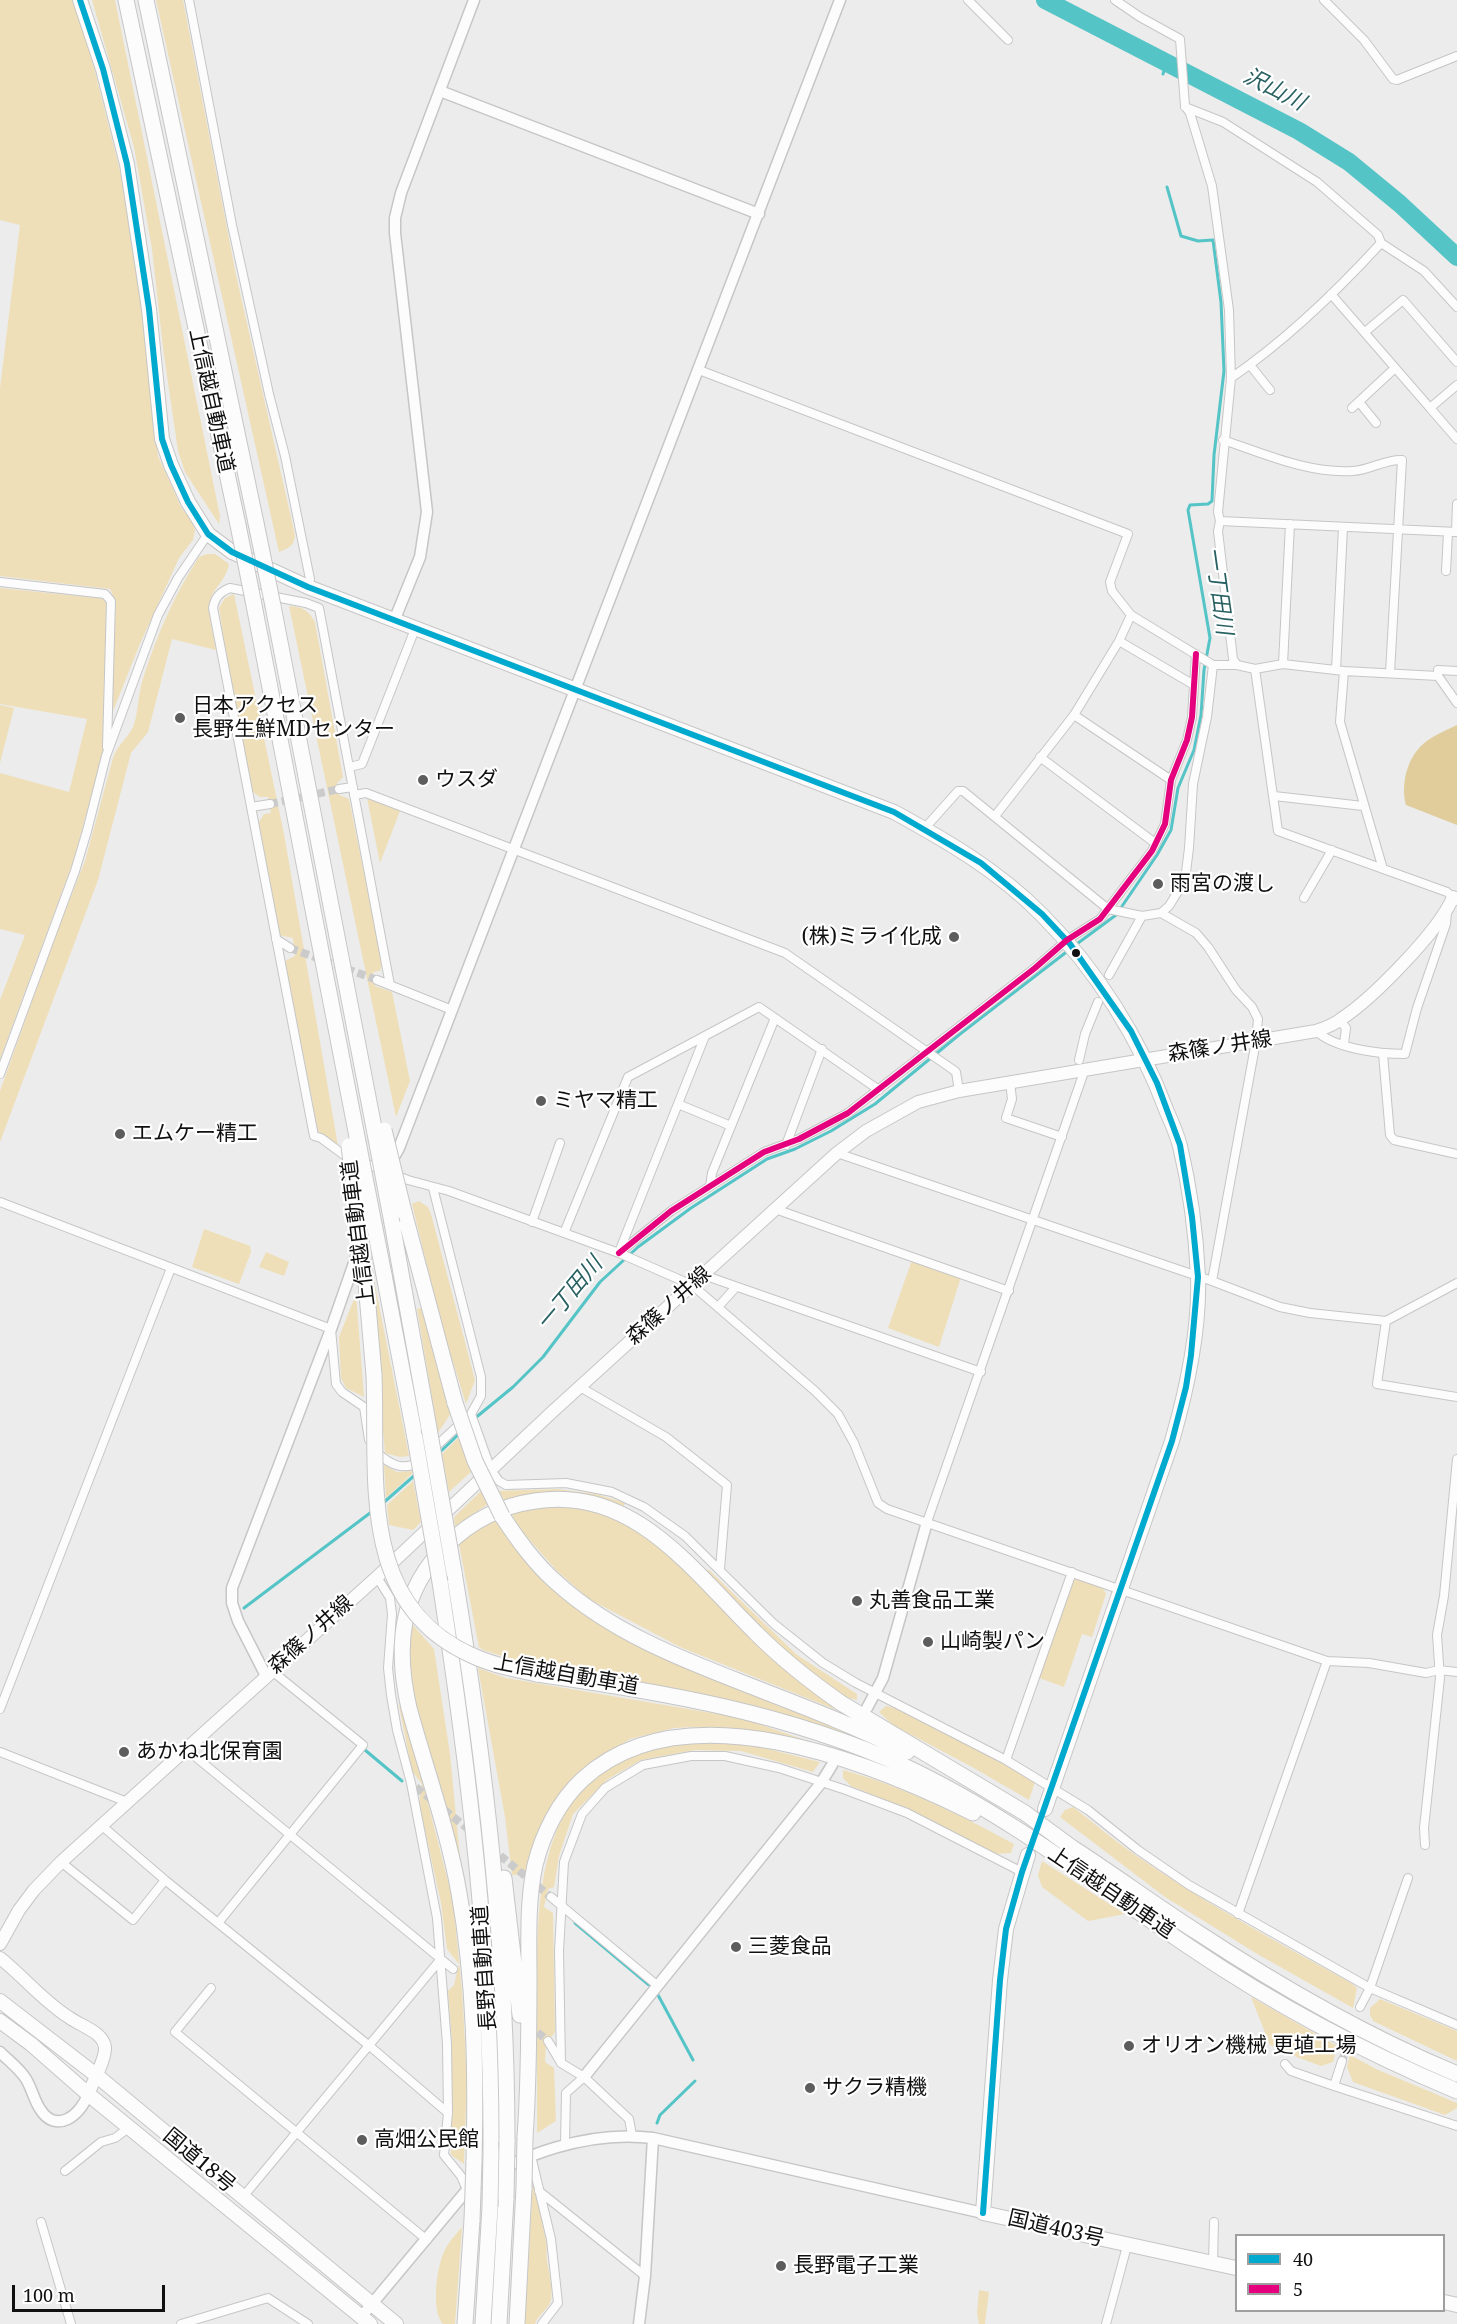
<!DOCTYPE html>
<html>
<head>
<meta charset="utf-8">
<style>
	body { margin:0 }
	#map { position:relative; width:1457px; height:2324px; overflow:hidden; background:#ebeceb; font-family:"Noto Serif",serif }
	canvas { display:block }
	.legend { position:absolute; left:1235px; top:2234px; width:210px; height:78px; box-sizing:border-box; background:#fff; border:2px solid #9f9f9f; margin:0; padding:8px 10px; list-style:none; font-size:18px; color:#101010 }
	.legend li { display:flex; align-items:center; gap:12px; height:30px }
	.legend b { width:30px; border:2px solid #9f9f9f }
	.scale { position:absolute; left:12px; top:2285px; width:153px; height:27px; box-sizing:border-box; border:3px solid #101010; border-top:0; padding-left:8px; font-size:18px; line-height:21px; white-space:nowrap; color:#101010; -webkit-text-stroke:4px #fff; paint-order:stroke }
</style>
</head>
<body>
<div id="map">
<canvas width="1457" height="2324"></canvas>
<ul class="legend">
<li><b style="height:8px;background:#00a9ce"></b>40</li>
<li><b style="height:8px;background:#e5007d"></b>5</li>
</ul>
<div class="scale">100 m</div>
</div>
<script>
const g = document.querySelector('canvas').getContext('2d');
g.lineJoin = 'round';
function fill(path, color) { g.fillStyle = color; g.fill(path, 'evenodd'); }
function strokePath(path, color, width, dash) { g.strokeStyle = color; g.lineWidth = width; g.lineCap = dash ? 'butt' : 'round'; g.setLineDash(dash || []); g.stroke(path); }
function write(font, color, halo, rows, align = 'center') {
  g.font = font + ' "Noto Serif","Noto Sans JP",serif'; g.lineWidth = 4.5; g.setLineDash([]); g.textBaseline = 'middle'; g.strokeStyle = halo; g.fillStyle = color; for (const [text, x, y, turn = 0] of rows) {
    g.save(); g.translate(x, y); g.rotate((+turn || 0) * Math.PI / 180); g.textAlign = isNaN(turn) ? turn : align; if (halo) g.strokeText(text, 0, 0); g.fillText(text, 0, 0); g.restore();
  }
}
const green = new Path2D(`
	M0,0H73L93,64L123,183L139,288L158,456L182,509L192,521L195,530L193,540L179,558L139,646L113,711L110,707L116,603L110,589L0,576V388L20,225L0,220Z
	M92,0H115L220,516L219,524L185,472L178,451L163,348L152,249L134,147Z
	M156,0H183L236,275L295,535C294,546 289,548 279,552Z
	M207,554H215L229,564C225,582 215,586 211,598C206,611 214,636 216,650L172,639L148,732L131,753L98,880L0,1142V1091L56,934L85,861L113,758C118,744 128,738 133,727C138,715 138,696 142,682C156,637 173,597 199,557Z
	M0,588L98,598L103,599L106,603L104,750L73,862L0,1059V1000L25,935L0,929V773L69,792L87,719L0,704Z
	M234,594L284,834L338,1146L318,1131L285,961L295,956L293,938L278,935L259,822L264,814L271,813L268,797H260L252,791L233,700L219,608L225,598Z
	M289,606C303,607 308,610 315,622L343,777L337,783L339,795L349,799L382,963L380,971L373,972L375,986L392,992L410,1081L396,1117Z
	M0,705L14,708L0,763Z
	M367,798L400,811L380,863Z
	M419,1201L428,1207L431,1214L475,1380L466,1404L441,1323L412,1204Z
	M204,1229L250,1246L251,1252L239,1284L192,1267Z
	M266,1252L289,1262L284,1276L259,1267Z
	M912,1260L961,1277L939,1347L888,1328Z
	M370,1280H374L409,1456L400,1457L385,1453Z
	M356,1294L364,1397L346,1388L341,1378L339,1337Z
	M421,1308L451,1413L438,1433L417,1309Z
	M459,1437L473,1470L449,1492L442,1454Z
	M384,1465L397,1472L412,1471V1474L386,1498Z
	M413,1481L421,1522L413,1530L389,1525L387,1505Z
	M557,1489L596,1494L625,1503L624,1506C578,1490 552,1490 504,1500L499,1491Z
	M481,1491L488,1504L455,1526L454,1517Z
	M566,1503L599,1510L631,1524L669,1553L749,1637L849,1715L680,1647L589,1599L556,1570L520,1529L510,1511Z
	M494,1517L561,1595L611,1631L697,1673L863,1739L816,1726L533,1666L483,1650L479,1647L459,1544Z
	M705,1570H709L797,1655L857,1694V1700L844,1697L782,1650Z
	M1076,1579L1103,1588L1106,1594L1092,1637L1082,1634L1064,1687L1039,1678L1072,1581Z
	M411,1623L434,1649L450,1754L461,1869C452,1838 446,1806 437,1775C423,1725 401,1676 411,1623Z
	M478,1668L506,1678L741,1718L817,1744L816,1746L734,1729L693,1727L674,1728L630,1739L585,1769L530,1874L512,1875L505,1817Z
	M398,1701L413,1745L453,1901L462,1991L467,2077L464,2164L451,2155L452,2041L448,1991L454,1985L459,1964L447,1949L441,1903L419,1803L422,1784L412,1771Z
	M886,1706L900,1709L983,1751L1035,1782L1029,1800L974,1768L893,1725L879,1712Z
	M720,1742L756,1746L820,1762L813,1772L741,1751L695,1750L641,1760L608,1779L573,1814L559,1856L554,1887L548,1889L544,1907L553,1913L555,2032L546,2044L545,2062L554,2068L556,2121L537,2133C537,2090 537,2047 537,2005C537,1920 532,1798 626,1758C656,1745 687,1744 720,1742Z
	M843,1770C904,1787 959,1814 1014,1844L1011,1853L996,1854L910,1810L851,1786L843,1778Z
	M1073,1807C1093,1822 1111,1838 1131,1852C1201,1901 1277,1942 1351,1983L1357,1988L1353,2008L1259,1955L1165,1897L1060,1817L1065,1810Z
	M1042,1861L1125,1914L1088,1921L1042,1887L1038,1875Z
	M1251,1997L1337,2046L1333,2062L1321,2066L1286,2053L1270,2045Z
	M1380,1999L1457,2031V2061L1373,2021L1370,2015V2008Z
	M1350,2055L1376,2069L1457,2103V2108L1445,2115L1353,2082L1347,2067Z
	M533,2180L547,2246C544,2262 554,2281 551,2300C549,2309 538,2314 535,2324H525Z
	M462,2227L455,2324H443C430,2310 437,2261 447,2246C451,2239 457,2233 462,2227Z
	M979,2290L989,2292L985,2324H979L977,2313Z`);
const forest = new Path2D(`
	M1457,725V825L1406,805C1401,786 1406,762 1420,747C1429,737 1445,731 1457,725Z`);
const stream = new Path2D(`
	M1163,74L1167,61
	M1074,946L1116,915L1157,855L1171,830L1178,788L1194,750L1201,715L1204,670L1210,638L1188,510L1190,505L1208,504L1212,501L1214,455L1224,371L1221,302L1213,240L1198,241L1181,236L1167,187
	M474,1419L513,1387L543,1357L600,1282L638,1247L691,1208L767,1159L795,1149L831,1131L875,1104L960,1034L1069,950
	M440,1452L461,1432
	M382,1504L415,1475
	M244,1608L374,1510
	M365,1750L402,1781
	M575,1923L649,1985
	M658,1995L693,2060
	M657,2123L660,2115L695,2081`);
const river = new Path2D(`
	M1045,0L1299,131L1349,162L1400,204L1457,257`);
const minorTunnel = new Path2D(`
	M270,804L339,789
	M290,948L377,980
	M416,1787L472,1832
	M491,1848L551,1897
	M528,2025L548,2041
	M1342,2061L1350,2039`);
const minor = new Path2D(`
	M189,0L232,225L269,394L285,456L310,579
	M968,0L1008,40
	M1115,0L1140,17L1180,39L1185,106L1190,113L1212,186L1229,310L1231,378L1218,512L1220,521L1218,531L1233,659L1237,665
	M1324,0L1364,40L1393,79L1397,80L1457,56
	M1185,107L1223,122L1317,182L1378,235L1381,243L1424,271L1457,307
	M1331,294L1430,408L1457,385
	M1365,332L1403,300L1457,362
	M1250,365L1270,390
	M699,370L1128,534L1110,582L1112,591L1131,615L1213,665H1237L1255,669L1283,664L1344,671L1438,676
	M1231,378C1285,341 1337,291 1381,243
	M1359,402L1376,423
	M1352,408L1395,368
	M1430,408L1457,439
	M1223,440C1265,454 1309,474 1353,471C1371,470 1385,459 1402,460L1390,673
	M1220,521L1457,532
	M1456,532L1457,504
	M1446,571L1448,532
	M0,582L105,594L111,601L107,747
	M1119,641L1194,685
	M1283,664L1290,524
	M1255,669L1278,831L1447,892L1453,897
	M1336,670L1343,527
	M1344,671L1340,722L1383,869
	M1438,676L1457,703
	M1438,676V670L1457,671
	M1074,715L1171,780
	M1040,757L1155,843
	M349,767L362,764L415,629
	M339,789L353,787
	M354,795L366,793L785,953L952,1069L956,1072L959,1091
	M1274,796L1363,806
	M251,807L270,804
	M995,816L1074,715L1119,641L1131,615
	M925,828L958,791H963L1108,909L1142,916L1161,913L1196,933L1208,947L1236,990L1252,1007L1258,1019L1256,1041L1212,1281
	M1304,898L1332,850
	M1161,913L1169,906L1185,880L1189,848L1193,784L1207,717L1213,665
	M276,939L290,948
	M1109,975L1142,916
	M377,980L452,1010
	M390,985L319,608L306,603L230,588C220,592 215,597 213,608L314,1136L321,1138L344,1155L408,1180L449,1191L619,1253L692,1285L815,1391L838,1414L854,1443L878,1503L887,1509L1327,1661L1369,1663L1426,1673L1439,1670L1457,1672
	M1340,1020L1346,1028L1344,1044
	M1316,1031C1336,1049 1379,1054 1405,1054L1417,1008L1446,924L1447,912
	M1383,1054L1390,1135L1394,1140L1457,1154
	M1079,1060L1085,1034L1098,1002
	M0,1074L75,871L87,831L106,756L158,615L178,578L208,534
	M1010,1082L1012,1099L1006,1118L1062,1137
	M678,1104L731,1126
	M786,1145L822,1049
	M837,1153L1212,1281L1280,1307L1310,1313L1386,1321L1457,1283
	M710,1186L712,1173L775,1018
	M433,1188L481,1377V1396L471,1414L491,1470L499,1481L506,1485L566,1483L612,1492L644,1507L685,1536L774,1624L823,1663L856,1683L1006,1760L1088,1810L1138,1850L1189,1885L1370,1988L1360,2007
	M0,1202L331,1329L336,1384L342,1392L364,1407L369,1440
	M775,1209L1009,1291
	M532,1222L560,1143
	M564,1233L628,1077L759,1007L879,1090
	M619,1252L705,1036
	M619,1253L671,1211L764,1152L799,1139L848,1113L1035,968L1067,940L1100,919L1152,851L1165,824L1171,780L1187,740L1192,717L1196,654
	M712,1278L981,1372
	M718,1307L736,1287
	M1386,1321L1377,1384L1457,1397
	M580,1387L666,1437L727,1485L720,1569
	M375,1451C389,1464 404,1473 421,1460
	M431,1451L463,1421
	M927,1522L1085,1069
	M377,1577L390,1598L392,1614L388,1668L391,1695L397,1730L411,1783L437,1918L447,2044L448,2113L444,2155L461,2176L467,2190
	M0,1709L171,1268
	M186,1749L453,1969
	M0,1752L127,1802
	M1006,1760L1072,1572
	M101,1825L165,1880L372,2048L448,2113
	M1425,1845L1424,1828L1440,1678L1437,1635L1444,1596L1457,1459
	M61,1862L133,1920L165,1880
	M1408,1878L1370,1988L1457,2025
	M551,1897L658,1986
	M1238,1914L1327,1661
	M218,1923L363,1745L272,1671
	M211,1988L175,2032L427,2240
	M548,2041L561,2063L584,2077L566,2093L565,2144
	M1342,2061L1334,2086L1457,2126
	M561,2063L559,1951L564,1862L582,1814L605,1788L643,1765L691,1756H725L779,1768L846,1790L907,1813L1022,1872
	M1285,2064L1291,2071L1334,2086
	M584,2077L629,2119L632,2135
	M531,2156L551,2239L558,2303L542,2324
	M65,2171L101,2142L115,2138L130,2127
	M539,2191L645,2276
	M242,2198L440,1960
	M41,2222L71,2324
	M1213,2264L1214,2222
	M181,2324L268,2298L308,2324
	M1106,2324L1127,2246`);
const tertiary = new Path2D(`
	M440,91L759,214
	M394,621L420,557L427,512L395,233V218L401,193L474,0
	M390,1164L399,1148L840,0
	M266,1676L238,1621L232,1603V1588L331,1329L360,1246
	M867,1708L883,1678L927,1522
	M0,2052C9,2061 20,2069 26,2079C32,2089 34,2100 40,2109C56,2135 81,2115 88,2094
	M584,2077L821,1783L832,1765
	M361,2317L467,2190C520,2154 589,2130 653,2138L983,2213
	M639,2324L645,2276L653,2138`);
const secondary = new Path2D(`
	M0,1944L19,1910L34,1890L61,1862L377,1577L551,1413L837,1153L866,1131L918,1102L959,1091L1316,1031C1325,1028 1334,1025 1341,1019C1372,999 1440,930 1453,897L1457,899
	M0,1958C24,1977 44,2002 70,2018C81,2026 103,2032 105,2047C106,2058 93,2083 88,2094`);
const trunk = new Path2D(`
	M80,0L103,69L127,164L149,309L162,439L171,465L188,502L208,534L232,552L308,587L894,812C947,841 999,871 1042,915C1097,970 1140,1039 1167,1112C1172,1123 1177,1135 1180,1146C1190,1188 1196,1233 1198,1276C1200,1331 1187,1389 1172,1441L1045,1809
	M1028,1855L1006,1929L1000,1980L983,2213L1236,2268
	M0,2001L96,2075L396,2324
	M0,2021L31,2044L88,2094L370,2324
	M1444,2302L1457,2305`);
const motorway = new Path2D(`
	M126,0L238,525
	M146,0L256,523
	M253,600L358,1142
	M273,606L375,1133
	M404,1212L455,1403
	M392,1223L429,1428
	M384,1275L415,1438
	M366,1283L374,1375
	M502,1516C518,1540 535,1564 557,1583C611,1632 681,1659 748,1685C802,1706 855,1726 907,1752
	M454,1572C485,1761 507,1950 507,2142
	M440,1582C469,1771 492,1959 491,2150
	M537,1674C663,1692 788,1713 904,1766C1007,1814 1097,1885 1191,1948C1274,2004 1364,2052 1457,2091
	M1068,1845C1112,1873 1153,1904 1197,1932C1279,1986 1366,2036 1457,2074
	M504,1878L520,2015
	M525,2137C529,2084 529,2031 529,1978C529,1941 527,1902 535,1865C543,1833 559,1801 583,1779C684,1687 868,1761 973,1813
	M474,2162C476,2072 475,1982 459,1893C448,1830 426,1770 409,1708C395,1647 400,1590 447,1545C472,1520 500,1506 535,1501C635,1485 694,1573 757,1634C783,1660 811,1682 841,1703L1025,1813L1074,1849
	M465,2324L472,2220
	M483,2324L490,2207
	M499,2324L506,2198
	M517,2324L524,2188`);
const motorwayBridge = new Path2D(`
	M256,523L273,606
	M238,525L253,600
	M384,1130L404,1212
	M375,1133L392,1223
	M358,1142L384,1275
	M349,1146L366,1283
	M374,1375C378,1477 357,1604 471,1655C492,1665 515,1669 537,1674
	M455,1403L475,1461L502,1516
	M429,1428L454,1572
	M415,1438L440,1582
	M524,2188L525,2137
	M506,2198L507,2142
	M490,2207L491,2150
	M472,2220L474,2162`);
const bus1 = new Path2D(`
	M80,0L103,69L127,164L149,309L162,439L171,465L188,502L208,534L232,552L308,587L894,812L981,863L1042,914L1070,944L1131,1031L1157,1083L1180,1145L1192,1217L1198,1277L1191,1355L1186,1387L1172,1441L1022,1872L1006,1929L1000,1980L983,2213`);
const bus2 = new Path2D(`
	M619,1253L671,1211L764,1152L799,1139L848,1113L1035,968L1067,940L1100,919L1152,851L1165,824L1171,780L1187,740L1192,717L1196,654`);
const markers = [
	[180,718,6,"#5d5d5d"],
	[423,780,6,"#5d5d5d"],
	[1158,884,6,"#5d5d5d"],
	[954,937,6,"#5d5d5d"],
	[1076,953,5,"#101010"],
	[541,1101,6,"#5d5d5d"],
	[120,1134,6,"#5d5d5d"],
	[857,1601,6,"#5d5d5d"],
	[928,1642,6,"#5d5d5d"],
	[124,1752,6,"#5d5d5d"],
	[736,1947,6,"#5d5d5d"],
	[1129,2046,6,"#5d5d5d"],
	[810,2088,6,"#5d5d5d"],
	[362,2140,6,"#5d5d5d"],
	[781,2266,6,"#5d5d5d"]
];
const streetNames = [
	["上信越自動車道",211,401,78],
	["森篠ノ井線",1220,1047,-9],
	["上信越自動車道",359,1233,-97],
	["森篠ノ井線",669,1306,-42],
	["森篠ノ井線",311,1635,-42],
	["上信越自動車道",566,1675,10],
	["上信越自動車道",1111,1893,34],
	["長野自動車道",485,1968,-94],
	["国道18号",199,2161,40],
	["国道403号",1056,2229,13]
];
const poiNames = [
	["日本アクセス",192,706],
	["長野生鮮MDセンター",192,730],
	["ウスダ",435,780],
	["雨宮の渡し",1170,884],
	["(株)ミライ化成",942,937,"right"],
	["ミヤマ精工",553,1101],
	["エムケー精工",132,1134],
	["丸善食品工業",869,1601],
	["山崎製パン",940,1642],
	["あかね北保育園",136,1752],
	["三菱食品",748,1947],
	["オリオン機械 更埴工場",1141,2046],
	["サクラ精機",822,2088],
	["高畑公民館",374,2140],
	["長野電子工業",793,2266]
];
const waterNames = [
	["沢山川",1274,90,27],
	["一丁田川",1218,591,82],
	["一丁田川",570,1294,-50]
];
fill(green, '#efdfb8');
fill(forest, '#e1cd9c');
strokePath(stream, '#54c4c7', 3);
strokePath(river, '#54c4c7', 18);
strokePath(minorTunnel, '#cacbca', 8, [8, 4]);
strokePath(minor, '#c6c6c6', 10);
strokePath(tertiary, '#c6c6c6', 13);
strokePath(secondary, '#c6c6c6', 14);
strokePath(trunk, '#c6c6c6', 16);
strokePath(motorway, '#c6c6c6', 17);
strokePath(minor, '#fcfcfc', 8);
strokePath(tertiary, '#fcfcfc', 10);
strokePath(secondary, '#fcfcfc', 12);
strokePath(trunk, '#fcfcfc', 14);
strokePath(motorway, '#fcfcfc', 15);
strokePath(motorwayBridge, '#c6c6c6', 17, []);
strokePath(motorwayBridge, '#fcfcfc', 15);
strokePath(bus1, '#00a9ce', 6);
strokePath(bus2, '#e5007d', 6);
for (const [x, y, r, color] of markers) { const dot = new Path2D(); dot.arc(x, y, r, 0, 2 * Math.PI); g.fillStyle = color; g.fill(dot); strokePath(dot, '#fff', 2); }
write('21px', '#101010', '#fff', streetNames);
write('21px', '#101010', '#fff', poiNames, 'left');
write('italic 22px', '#296162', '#fff', waterNames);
</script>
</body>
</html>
